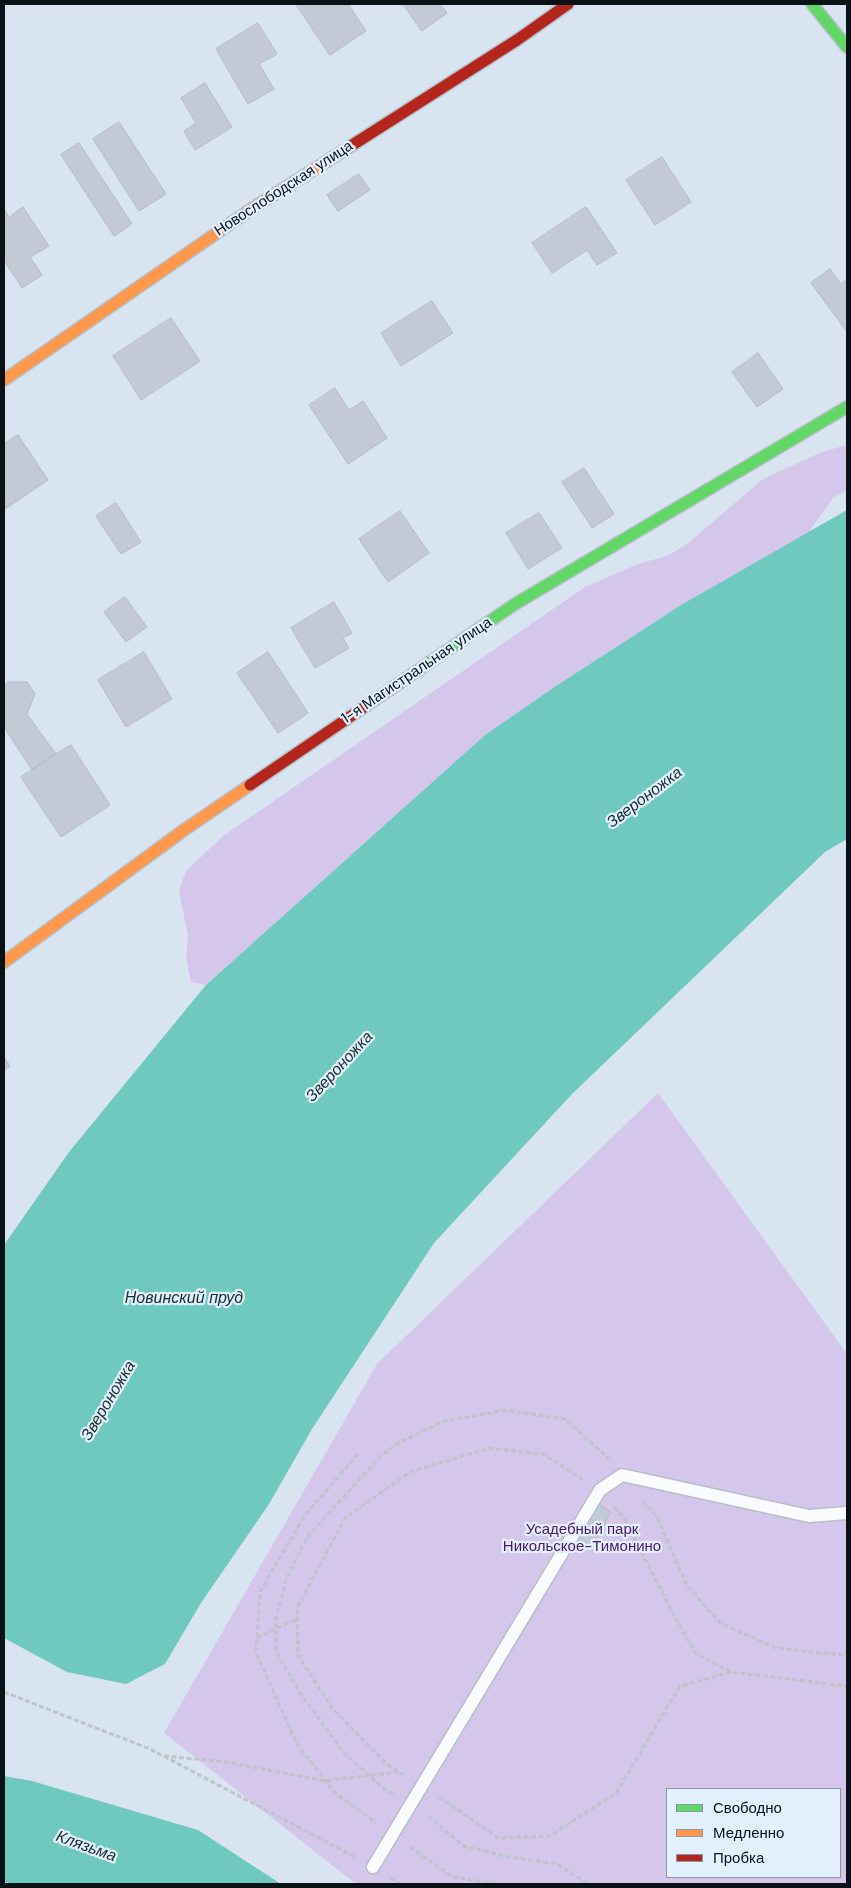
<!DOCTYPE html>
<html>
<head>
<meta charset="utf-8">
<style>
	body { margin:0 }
	#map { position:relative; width:851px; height:1888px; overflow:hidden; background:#d8e4ef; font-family:"DM Sans",sans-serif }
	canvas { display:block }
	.frame { position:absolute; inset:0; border:5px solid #0a1218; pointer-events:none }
	.legend { position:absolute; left:666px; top:1788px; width:175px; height:90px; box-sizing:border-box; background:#e3f0fd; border:1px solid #8c97a1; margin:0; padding:6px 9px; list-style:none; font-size:15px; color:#0a1218 }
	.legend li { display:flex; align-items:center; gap:10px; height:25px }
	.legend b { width:25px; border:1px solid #8c97a1 }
</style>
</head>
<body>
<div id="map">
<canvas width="851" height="1888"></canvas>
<div class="frame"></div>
<ul class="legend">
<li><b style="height:6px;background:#63d668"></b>Свободно</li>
<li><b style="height:6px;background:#ff974d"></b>Медленно</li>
<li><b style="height:6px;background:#b3261e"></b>Пробка</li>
</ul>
</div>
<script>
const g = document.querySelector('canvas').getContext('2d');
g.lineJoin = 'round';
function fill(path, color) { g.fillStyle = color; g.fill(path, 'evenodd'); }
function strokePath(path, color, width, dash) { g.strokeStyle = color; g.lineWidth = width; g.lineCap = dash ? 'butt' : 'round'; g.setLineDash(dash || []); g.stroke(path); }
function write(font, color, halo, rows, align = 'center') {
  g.font = font + ' "DM Sans",sans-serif'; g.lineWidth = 4.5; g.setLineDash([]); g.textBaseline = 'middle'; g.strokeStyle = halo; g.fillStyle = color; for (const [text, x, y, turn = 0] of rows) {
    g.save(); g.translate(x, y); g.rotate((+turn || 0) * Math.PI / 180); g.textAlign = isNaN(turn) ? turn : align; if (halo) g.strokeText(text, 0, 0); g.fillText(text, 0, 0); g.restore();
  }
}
const green = new Path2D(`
	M847,445V490L833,498L808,533L681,605L556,686L485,735L206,985L191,982L186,958L188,937L179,890L186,871L223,836L585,587L638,564L667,556L687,544L763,479L822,452Z
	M658,1093L847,1354V1884H356L164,1733L377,1364ZM667,1789H840V1877H667Z`);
const water = new Path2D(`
	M847,510V839L825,852L572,1094L434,1243L312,1429L269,1504L201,1603L165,1664L126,1684L67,1672L4,1638V1245L69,1152L206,985L485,735L556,686L681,605Z
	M4,1776L32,1781L198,1830L281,1884H11L4,1882Z`);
const building = new Path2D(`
	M296,4H348L366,31L330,55Z
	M403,4H440L447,13L422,31Z
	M258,23L277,54L259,64L274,89L248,104L216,49Z
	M205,83L232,127L195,150L184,131L196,123L181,98Z
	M119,122L166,194L139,211L93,139Z
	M79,143L132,224L114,236L61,155Z
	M662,157L691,202L655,225L626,180Z
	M359,174L370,190L338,211L327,195Z
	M23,207L49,246L30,257L42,275L22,288L4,260V209L9,217Z
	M586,207L617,253L597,265L587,250L552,273L532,243Z
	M830,269L841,284L847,279V332L811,283Z
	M432,301L453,333L401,366L381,333Z
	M171,318L200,361L141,400L113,356Z
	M758,353L783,389L757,407L732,372Z
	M335,388L349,410L363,401L387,438L348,464L309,405Z
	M18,435L48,480L5,509L4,444Z
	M584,468L614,514L592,528L562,482Z
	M116,503L141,542L121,554L96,516Z
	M400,511L429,553L388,582L359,539Z
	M539,513L562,548L528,569L506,533Z
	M125,597L147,627L126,642L104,612Z
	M334,602L352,633L343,638L349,648L315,668L291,628Z
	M144,652L172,699L126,727L98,680Z
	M268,652L308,713L278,733L237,673Z
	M8,682H27L35,694L27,714L56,754L32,770L4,727V686Z
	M71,745L110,805L61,837L21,777Z
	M4,1057L10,1066L4,1071Z
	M599,1504L611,1512L591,1547L578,1539Z`);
const path = new Path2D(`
	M358,1454L305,1515L260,1592L256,1653L297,1744L335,1793L376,1823
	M643,1501L658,1519L687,1586L720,1623L776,1648L843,1655L847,1653
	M614,1507L625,1520L675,1617L696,1654L731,1672L847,1686
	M257,1638L297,1619
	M4,1692L150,1749L355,1857
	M164,1756L226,1762L325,1781L398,1772
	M404,1775L389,1766L332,1708L298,1655L297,1608L345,1518L410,1472L490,1448L543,1454L582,1479
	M393,1794L383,1788L343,1752L300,1693L276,1652V1619L286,1580L307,1537L381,1456L400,1442L445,1421L505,1410L565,1419L609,1459
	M439,1797L498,1838L550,1836L616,1793L680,1686L731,1672
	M428,1816L464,1846L504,1856L557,1864L588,1884
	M410,1847L453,1877L495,1884
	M390,1878L400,1884`);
const lane = new Path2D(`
	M373,1867L600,1490L622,1475L809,1516L847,1513`);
const fast = new Path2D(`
	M812,4L847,47
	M398,684L515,604L847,407`);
const slow = new Path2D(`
	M4,380L253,208L343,151
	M4,962L184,830L250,785`);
const jam = new Path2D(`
	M343,151L517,40L568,4
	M250,785L398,684`);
const streetNames = [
	["Новослободская улица",284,189,-33],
	["1-я Магистральная улица",417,671,-34]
];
const parkNames = [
	["Усадебный парк",582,1530],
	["Никольское-Тимонино",582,1547]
];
const waterNames = [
	["Звероножка",645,798,-37],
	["Звероножка",340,1067,-47],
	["Новинский пруд",184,1299],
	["Звероножка",109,1401,-59],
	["Клязьма",86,1847,20]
];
fill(green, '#d5c7ec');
fill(water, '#6fc9bf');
fill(building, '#c3cad6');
strokePath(building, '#b4bac4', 1);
strokePath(lane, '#b5bfc8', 15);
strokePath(fast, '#b5bfc8', 14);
strokePath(slow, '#b5bfc8', 14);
strokePath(jam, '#b5bfc8', 14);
strokePath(path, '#bfc4c8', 3, [5, 2.5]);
strokePath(lane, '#f9fbfd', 12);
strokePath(fast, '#63d668', 11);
strokePath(slow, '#ff974d', 11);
strokePath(jam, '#b3261e', 11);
write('15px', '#0a1218', '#e3f0fd', streetNames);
write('15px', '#50166c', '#e3f0fd', parkNames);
write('italic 16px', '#192f2a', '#e3f0fd', waterNames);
</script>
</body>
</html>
